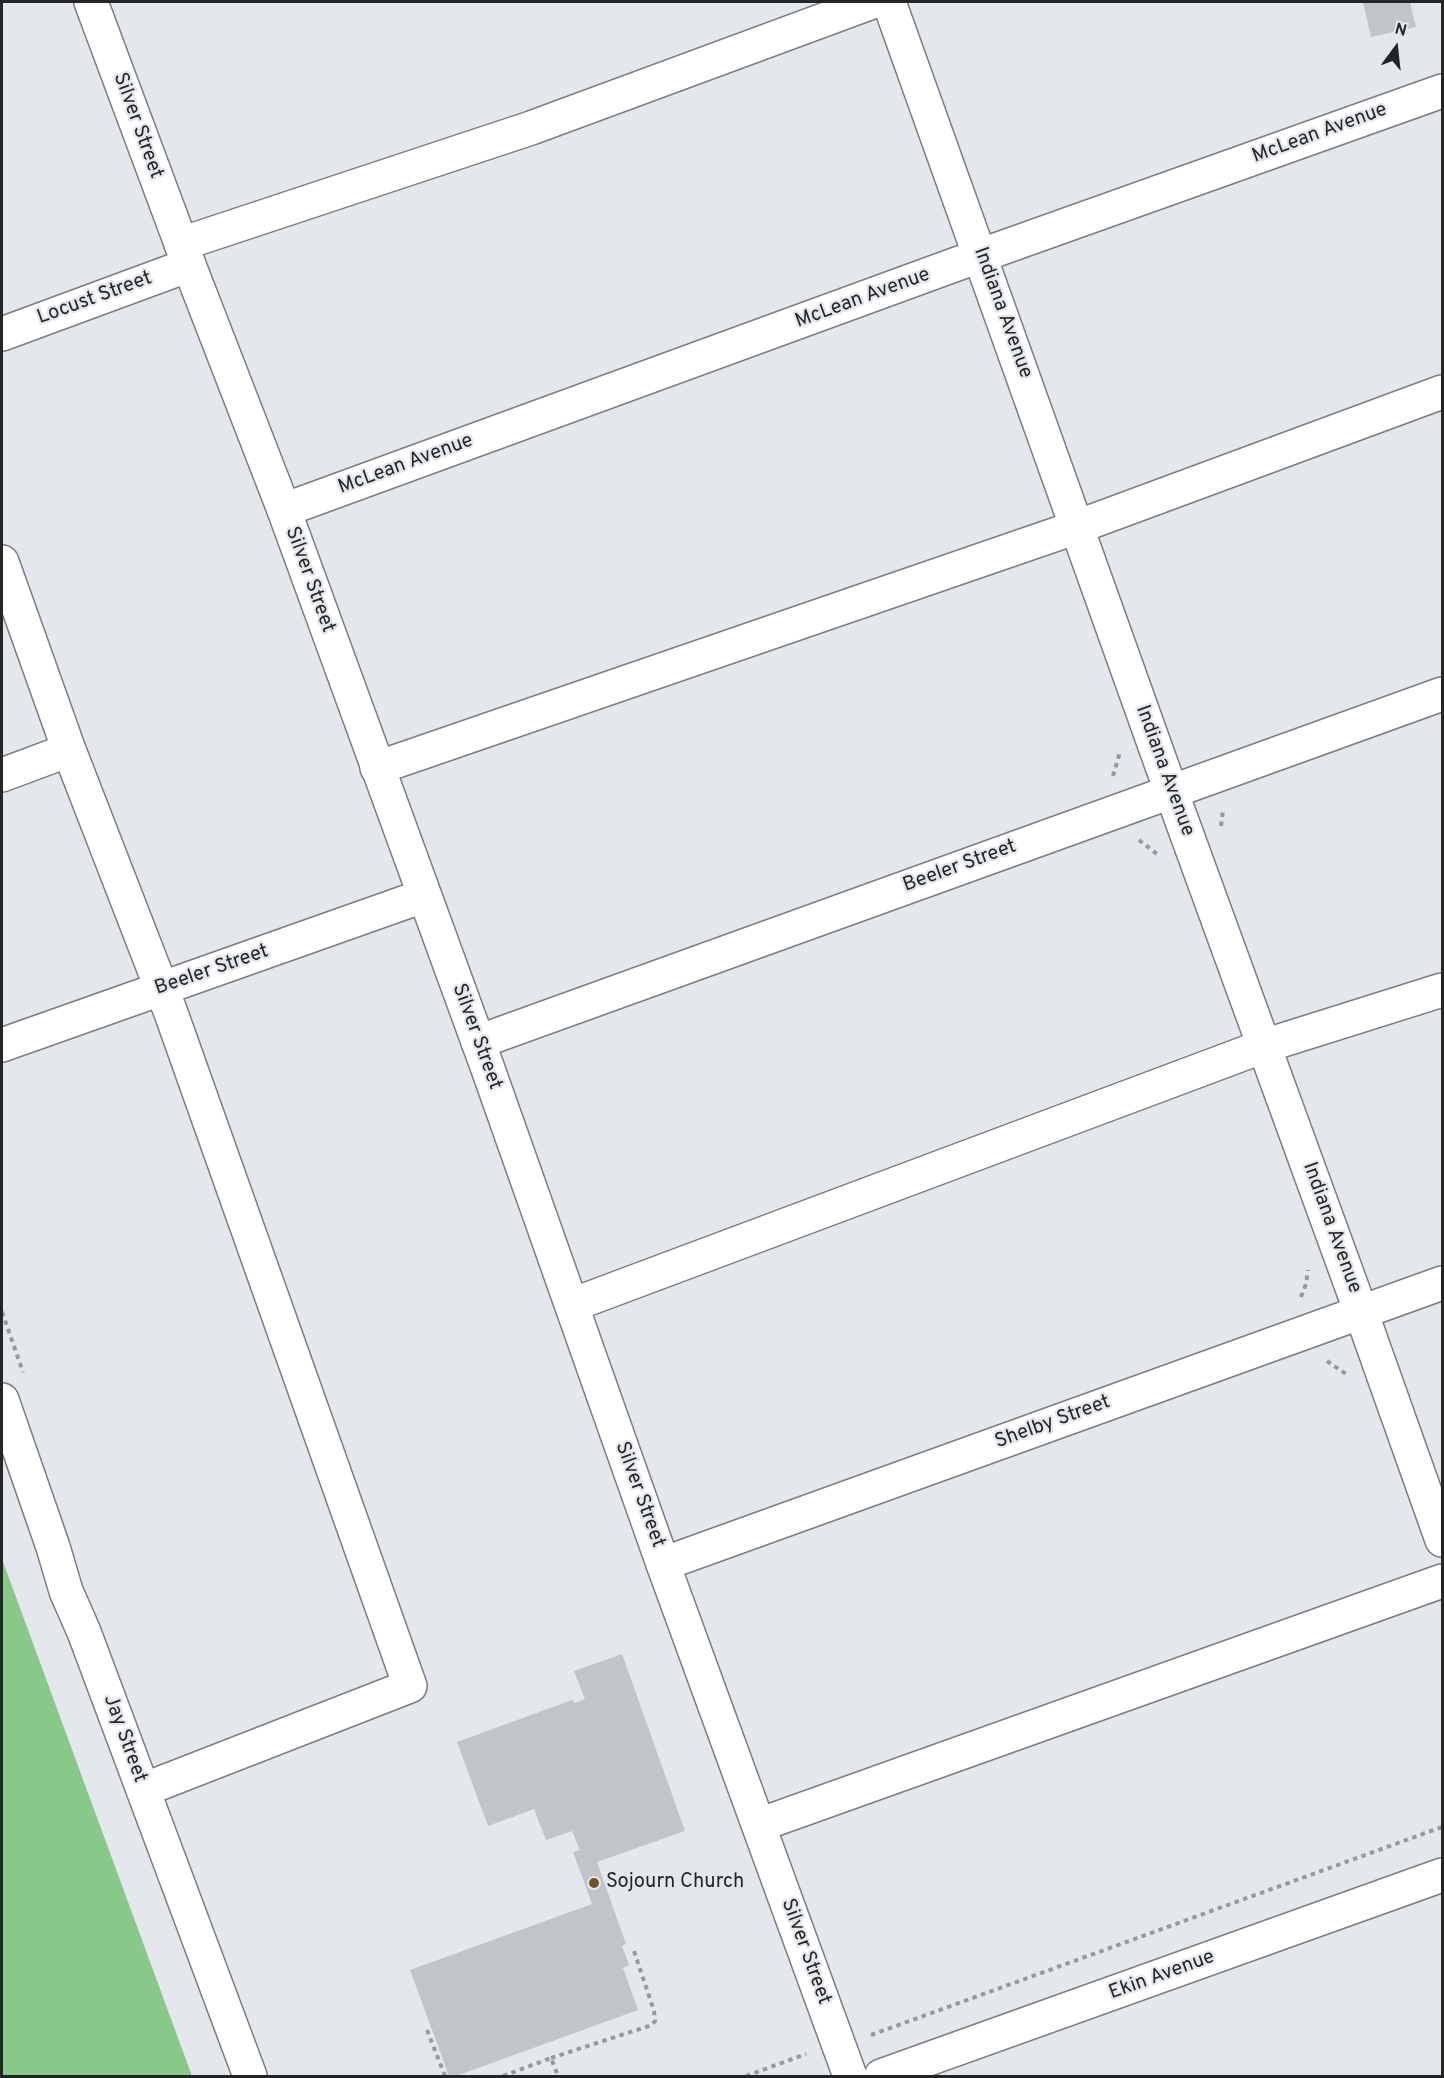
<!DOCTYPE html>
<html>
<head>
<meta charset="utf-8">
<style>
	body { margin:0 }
	#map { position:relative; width:1444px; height:2078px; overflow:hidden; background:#e4e7ec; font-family:Overpass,sans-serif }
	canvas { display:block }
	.frame { position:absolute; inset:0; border:3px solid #242527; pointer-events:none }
	.north { position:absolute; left:1366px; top:18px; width:60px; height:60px; -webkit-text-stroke:4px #e4e7ec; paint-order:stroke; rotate:15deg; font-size:16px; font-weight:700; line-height:24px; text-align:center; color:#242527 }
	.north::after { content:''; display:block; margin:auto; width:21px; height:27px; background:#242527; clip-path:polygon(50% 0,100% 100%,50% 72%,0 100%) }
</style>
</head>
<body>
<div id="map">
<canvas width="1444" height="2078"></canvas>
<div class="frame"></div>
<div class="north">N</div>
</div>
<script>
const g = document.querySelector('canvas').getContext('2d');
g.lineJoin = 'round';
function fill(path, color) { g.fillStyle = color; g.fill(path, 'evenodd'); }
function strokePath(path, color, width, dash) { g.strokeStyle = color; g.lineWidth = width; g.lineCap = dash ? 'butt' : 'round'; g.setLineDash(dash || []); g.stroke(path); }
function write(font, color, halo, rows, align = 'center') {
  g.font = font + ' Overpass,sans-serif'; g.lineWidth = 4.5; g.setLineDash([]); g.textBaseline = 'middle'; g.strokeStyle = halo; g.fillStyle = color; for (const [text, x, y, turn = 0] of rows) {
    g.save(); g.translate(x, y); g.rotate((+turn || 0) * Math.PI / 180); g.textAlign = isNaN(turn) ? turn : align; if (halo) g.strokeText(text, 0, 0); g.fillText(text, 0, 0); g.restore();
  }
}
const green = new Path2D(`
	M2,1559L192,2076H2Z`);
const building = new Path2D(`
	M1363,2H1410L1416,27L1371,37Z
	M622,1654L685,1831L597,1862L626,1944L622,1946L629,1965L623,1968L638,2010L456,2076H449L410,1970L592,1904L573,1852L580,1850L572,1831L546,1840L534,1809L488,1826L457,1742L572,1700L575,1703L585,1699L574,1671Z`);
const path = new Path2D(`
	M1113,776L1120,752
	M1221,826L1223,810
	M1139,840L1157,854
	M1301,1297L1306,1284L1308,1270
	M2,1312L23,1372
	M1327,1361L1346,1374
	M427,2030L445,2076
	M871,2035L1442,1827
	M551,2058L652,2025L655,2021L654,2011L634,1951
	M503,2076L551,2058L558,2076
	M746,2076L806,2054`);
const minor = new Path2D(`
	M889,2L1171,791L1361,1312L1442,1540
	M181,244L531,128L872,2
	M2,334L189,265
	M284,510L954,265L1442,91
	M2,562L69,750L171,1013L410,1686L143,1790
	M377,768L1077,527L1442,392
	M2,775L69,750
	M478,1042L1442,694
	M2,1045L423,896
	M572,1305L1264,1046L1442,990
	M2,1400L53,1547L66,1591L84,1632L250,2076
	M663,1564L1442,1283
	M759,1825L1442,1581
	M881,2076L1442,1875`);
const major = new Path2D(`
	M91,2L189,265L284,510L488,1069L663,1564L850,2076`);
const markers = [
	[594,1883,6,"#6b5323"]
];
const streetNames = [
	["Silver Street",137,126,70],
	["McLean Avenue",1320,134,-20],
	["Locust Street",95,299,-20],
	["McLean Avenue",863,299,-20],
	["Indiana Avenue",1002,313,70],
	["McLean Avenue",406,465,-20],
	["Silver Street",309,580,70],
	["Indiana Avenue",1164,771,70],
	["Beeler Street",960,867,-20],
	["Beeler Street",212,971,-19],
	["Silver Street",476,1037,70],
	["Indiana Avenue",1331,1228,70],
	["Shelby Street",1053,1423,-20],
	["Silver Street",639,1495,70],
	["Jay Street",124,1739,70],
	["Silver Street",805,1952,70],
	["Ekin Avenue",1162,1976,-20]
];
const poiNames = [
	["Sojourn Church",606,1883]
];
fill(green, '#88c98a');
fill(building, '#c1c4c9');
strokePath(minor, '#7a7d81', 36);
strokePath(major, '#7a7d81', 36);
strokePath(path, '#97999d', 4, [4.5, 4.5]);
strokePath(minor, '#fff', 33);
strokePath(major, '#fff', 33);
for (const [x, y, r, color] of markers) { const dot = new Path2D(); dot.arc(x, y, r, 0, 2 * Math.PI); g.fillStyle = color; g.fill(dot); strokePath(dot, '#e4e7ec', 2); }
write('20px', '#242527', '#e4e7ec', streetNames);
write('20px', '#242527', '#e4e7ec', poiNames, 'left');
</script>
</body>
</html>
